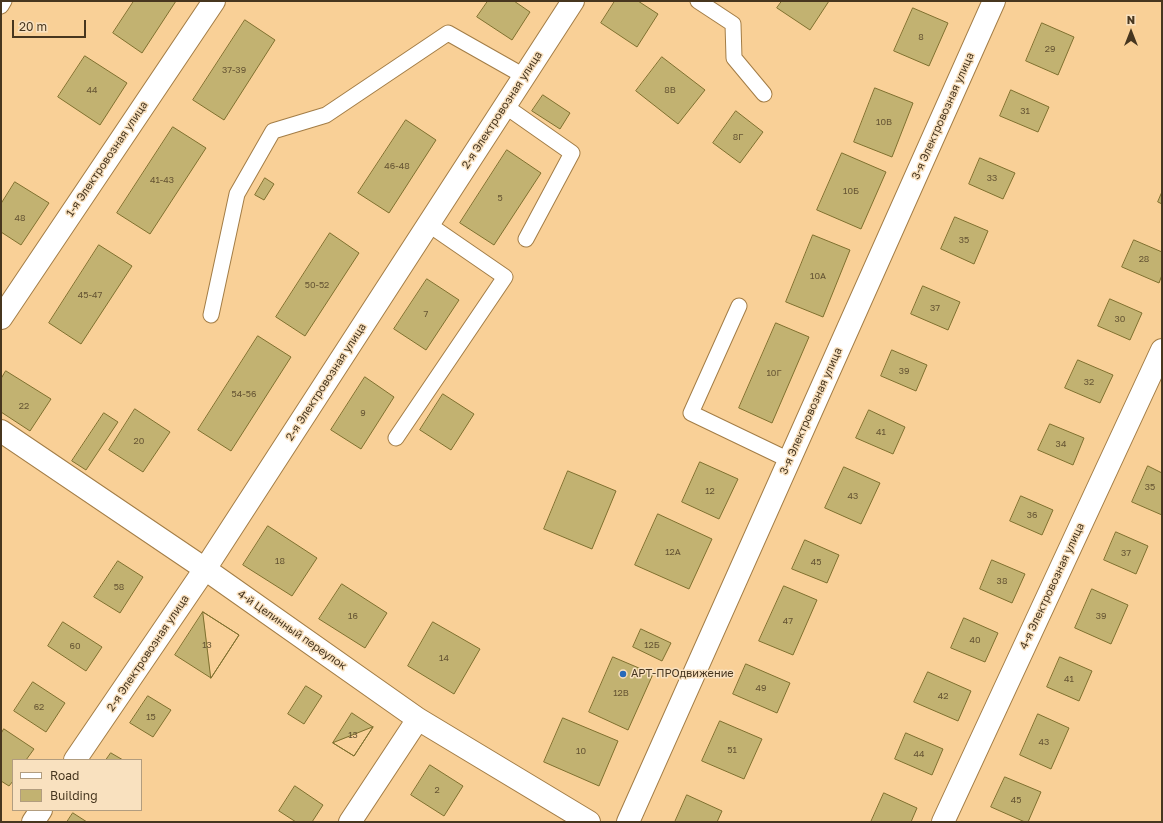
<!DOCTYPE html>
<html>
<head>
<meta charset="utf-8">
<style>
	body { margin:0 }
	#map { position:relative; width:1163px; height:823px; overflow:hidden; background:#f9d097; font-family:"Golos Text",sans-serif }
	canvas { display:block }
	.frame { position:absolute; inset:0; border:2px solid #47361f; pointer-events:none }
	.legend { position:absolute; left:12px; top:759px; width:130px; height:52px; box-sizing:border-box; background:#f9e1bf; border:1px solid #b29d7f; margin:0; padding:5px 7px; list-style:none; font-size:12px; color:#47361f }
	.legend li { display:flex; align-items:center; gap:8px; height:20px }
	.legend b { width:20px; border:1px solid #b29d7f }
	.north { position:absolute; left:1111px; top:12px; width:40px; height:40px; -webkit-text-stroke:3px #f9e1bf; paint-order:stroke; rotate:0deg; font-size:11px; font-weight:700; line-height:16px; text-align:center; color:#47361f }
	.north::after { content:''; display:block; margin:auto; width:14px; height:18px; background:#47361f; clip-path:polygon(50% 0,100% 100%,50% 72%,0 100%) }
	.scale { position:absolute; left:12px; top:20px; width:74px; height:18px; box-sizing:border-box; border:2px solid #47361f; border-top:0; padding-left:5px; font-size:12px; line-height:14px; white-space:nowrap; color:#47361f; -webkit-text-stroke:3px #f9e1bf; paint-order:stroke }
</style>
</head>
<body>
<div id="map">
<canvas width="1163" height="823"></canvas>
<div class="frame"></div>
<ul class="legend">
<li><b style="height:5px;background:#fff"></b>Road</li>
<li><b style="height:11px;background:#c2b271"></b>Building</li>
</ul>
<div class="north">N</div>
<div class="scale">20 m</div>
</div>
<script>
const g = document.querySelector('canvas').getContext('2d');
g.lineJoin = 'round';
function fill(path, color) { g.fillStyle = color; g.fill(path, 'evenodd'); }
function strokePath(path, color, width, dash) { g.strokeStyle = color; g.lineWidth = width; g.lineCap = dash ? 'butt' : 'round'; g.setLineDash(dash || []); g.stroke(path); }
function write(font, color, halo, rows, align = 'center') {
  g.font = font + ' "Golos Text",sans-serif'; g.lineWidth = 3; g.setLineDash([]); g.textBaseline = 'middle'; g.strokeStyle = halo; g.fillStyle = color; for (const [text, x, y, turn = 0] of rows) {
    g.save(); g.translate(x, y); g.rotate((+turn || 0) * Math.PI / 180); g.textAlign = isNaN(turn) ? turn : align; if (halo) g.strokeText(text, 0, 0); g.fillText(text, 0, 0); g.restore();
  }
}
const building = new Path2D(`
	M134,1H176L142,53L113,33Z
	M488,1H514L530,12L512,40L477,17Z
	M615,1H638L658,14L637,47L601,23Z
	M782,1H829L810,30L777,8Z
	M913,8L948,23L929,66L894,51Z
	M245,20L275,40L224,120L193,100Z
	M1042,23L1074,37L1058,75L1026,61Z
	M85,56L127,83L100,125L58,97Z
	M662,57L705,90L678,124L636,91Z
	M875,88L913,103L892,157L854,142Z
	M1011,90L1049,107L1038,132L1000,116Z
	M543,95L570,113L560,129L532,111Z
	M736,111L763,132L740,163L713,143Z
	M406,120L436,140L389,213L358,193Z
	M173,127L206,148L150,234L117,213Z
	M507,150L541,173L494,245L460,223Z
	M842,153L886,172L861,229L817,210Z
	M980,158L1015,173L1003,199L969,184Z
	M265,178L274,184L264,200L255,195Z
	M15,182L49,203L21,245L1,232V204Z
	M1162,192V204L1158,202Z
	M955,217L988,231L974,264L941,249Z
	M330,233L359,253L305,336L276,317Z
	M813,235L850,250L823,317L786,302Z
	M1134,240L1162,252V275L1159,283L1122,267Z
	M99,245L132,266L81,344L49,323Z
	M427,279L459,300L426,350L394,329Z
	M923,286L960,302L948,330L911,314Z
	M1110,299L1142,313L1130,340L1098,326Z
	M776,323L809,337L772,423L739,408Z
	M258,336L291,357L231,451L198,430Z
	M892,350L927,365L916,391L881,376Z
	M1078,360L1113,375L1100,403L1065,388Z
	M6,371L51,399L30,431L1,412V379Z
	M365,377L394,397L361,449L331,430Z
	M443,394L474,414L451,450L420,430Z
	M135,409L170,432L143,472L109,450Z
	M869,410L905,427L893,454L856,438Z
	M104,413L118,422L86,470L72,461Z
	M1050,424L1084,438L1073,465L1038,450Z
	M700,462L738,479L719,519L682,502Z
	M1148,466L1162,473V515L1132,502Z
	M844,467L880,483L861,524L825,508Z
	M568,471L616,491L592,549L544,529Z
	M1021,496L1053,510L1042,535L1010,521Z
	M658,514L712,539L689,589L635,565Z
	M268,526L317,558L292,596L243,565Z
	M1116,532L1148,546L1136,574L1104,560Z
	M805,540L839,555L827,583L792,569Z
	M992,560L1025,574L1012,603L980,589Z
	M118,561L143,577L120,613L94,597Z
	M342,584L387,613L365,648L319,619Z
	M784,586L817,600L793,655L759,641Z
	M1092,589L1128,605L1111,644L1075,628Z
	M203,612L239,635L211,678L175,655Z
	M203,612L239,635L211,678Z
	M964,618L998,633L985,662L951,648Z
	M63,622L102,647L86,671L48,646Z
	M433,622L480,649L454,694L408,666Z
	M641,629L671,643L662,661L633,647Z
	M613,657L653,674L628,730L589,712Z
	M1060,657L1092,671L1079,701L1047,687Z
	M746,664L790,683L777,713L733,694Z
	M928,672L971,691L958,721L914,702Z
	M33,682L65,703L46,732L14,711Z
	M306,686L322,696L304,724L288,714Z
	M148,696L171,710L153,737L130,723Z
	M352,713L373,727L354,756L333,743Z
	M1038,714L1069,728L1051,769L1020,755Z
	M563,718L618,741L599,786L544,762Z
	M720,721L762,739L744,779L702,761Z
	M373,727L354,756L333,743Z
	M4,729L34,749L26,760H13V781L9,786L1,781V734Z
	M906,733L943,749L932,775L895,759Z
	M111,753L123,760H106Z
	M430,765L463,786L444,816L411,795Z
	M1005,777L1041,792L1028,822H1025L991,807Z
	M295,786L323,805L312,822H296L279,811Z
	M884,793L917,808L911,822H871Z
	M687,795L722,811L717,822H675Z
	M73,813L87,822H67Z`);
const service = new Path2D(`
	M698,1L733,24L734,58L764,94
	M1,6L4,1
	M505,106L572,153L526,239
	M739,306L691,413L789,460
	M211,315L237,194L273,131L326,115L448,33L524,76
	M396,438L505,277L428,224`);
const minor = new Path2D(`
	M1,318L214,1
	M1,431L205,569L418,719L589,822
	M75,760L205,569L573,1
	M33,822L41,810
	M350,822L418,719
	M628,822L994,1
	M943,822L1162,350`);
const markers = [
	[623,674,4,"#2769ba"]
];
const numberNames = [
	["8",921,37],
	["29",1050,49],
	["37-39",234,70],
	["44",92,90],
	["8В",670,90],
	["31",1025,111],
	["10В",884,122],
	["8Г",738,137],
	["46-48",397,166],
	["33",992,178],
	["41-43",162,180],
	["10Б",851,191],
	["5",500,198],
	["48",20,218],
	["35",964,240],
	["28",1144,259],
	["10А",818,276],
	["50-52",317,285],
	["45-47",90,295],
	["37",935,308],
	["7",426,314],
	["30",1120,319],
	["39",904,371],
	["10Г",774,373],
	["32",1089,382],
	["54-56",244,394],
	["22",24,406],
	["9",363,413],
	["41",881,432],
	["20",139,441],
	["34",1061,444],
	["35",1150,487],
	["12",710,491],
	["43",853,496],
	["36",1032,515],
	["12А",673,552],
	["37",1126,553],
	["18",280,561],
	["45",816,562],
	["38",1002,581],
	["58",119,587],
	["16",353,616],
	["39",1101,616],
	["47",788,621],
	["40",975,640],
	["13",207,645],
	["12Б",652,645],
	["60",75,646],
	["14",444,658],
	["41",1069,679],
	["49",761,688],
	["12В",621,693],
	["42",943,696],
	["62",39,707],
	["15",151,717],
	["13",353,735],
	["43",1044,742],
	["51",732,750],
	["10",581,751],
	["44",919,754],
	["2",437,790],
	["45",1016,800]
];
const streetNames = [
	["2-я Электровозная улица",502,110,-57],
	["3-я Электровозная улица",943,116,-66],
	["1-я Электровозная улица",107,159,-56],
	["2-я Электровозная улица",326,382,-57],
	["3-я Электровозная улица",811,411,-66],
	["4-я Электровозная улица",1052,586,-65],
	["4-й Целинный переулок",292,630,35],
	["2-я Электровозная улица",148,653,-56]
];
const poiNames = [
	["АРТ-ПРОдвижение",631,674]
];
fill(building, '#c2b271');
strokePath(building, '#7f702f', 1);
strokePath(service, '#a37d46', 17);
strokePath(minor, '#a37d46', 24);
strokePath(service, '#fff', 15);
strokePath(minor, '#fff', 22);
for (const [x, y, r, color] of markers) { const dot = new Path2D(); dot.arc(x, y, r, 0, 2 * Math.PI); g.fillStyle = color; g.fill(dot); strokePath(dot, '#f9e1bf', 1.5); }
write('9px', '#665534', null, numberNames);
write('11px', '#47361f', '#f9e1bf', streetNames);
write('11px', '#47361f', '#f9e1bf', poiNames, 'left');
</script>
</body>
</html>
